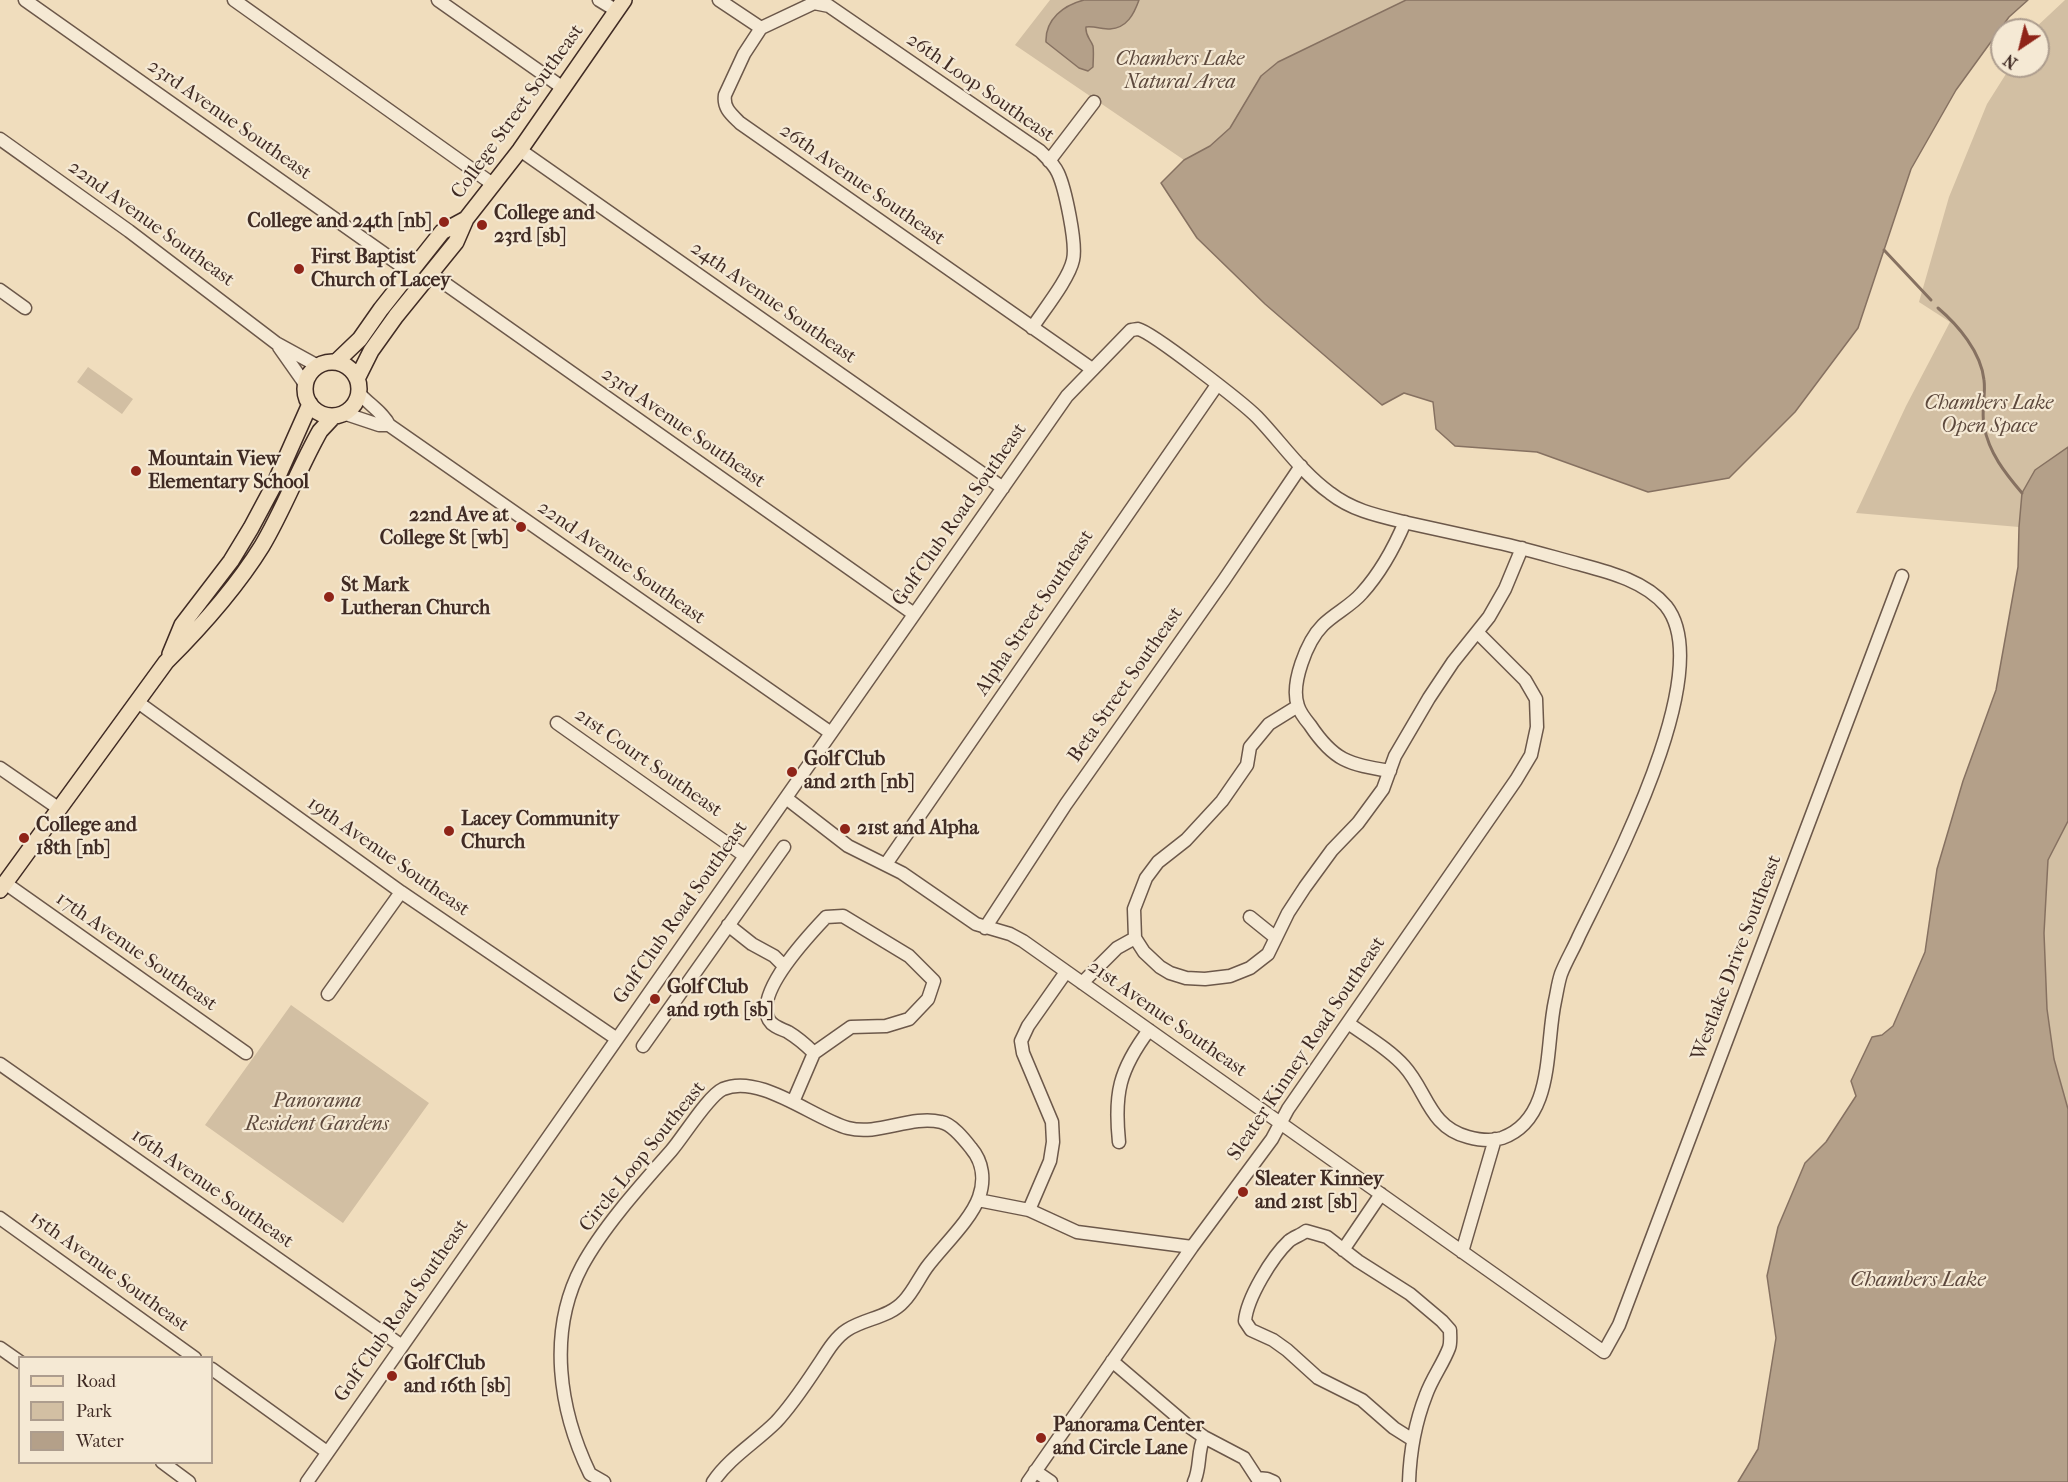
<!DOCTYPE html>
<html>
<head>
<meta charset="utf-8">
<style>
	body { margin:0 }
	#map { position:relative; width:2068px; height:1482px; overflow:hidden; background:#f0ddbd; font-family:"IM FELL French Canon",serif }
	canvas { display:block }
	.legend { position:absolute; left:18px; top:1356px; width:195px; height:108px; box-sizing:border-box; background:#f5e9d4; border:2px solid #ad9d8e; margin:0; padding:8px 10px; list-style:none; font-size:18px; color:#402b24 }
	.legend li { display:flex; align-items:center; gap:12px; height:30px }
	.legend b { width:30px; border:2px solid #ad9d8e }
	.north { position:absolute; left:1990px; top:18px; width:60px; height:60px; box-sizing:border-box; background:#f5e9d4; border:2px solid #ad9d8e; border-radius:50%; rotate:215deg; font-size:16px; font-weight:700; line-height:24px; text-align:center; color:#402b24 }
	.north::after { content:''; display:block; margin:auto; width:21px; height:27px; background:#8f2418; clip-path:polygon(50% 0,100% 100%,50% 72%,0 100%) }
</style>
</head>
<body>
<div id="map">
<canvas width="2068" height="1482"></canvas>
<ul class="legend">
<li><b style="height:8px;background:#f0ddbd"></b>Road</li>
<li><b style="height:16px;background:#d2bfa3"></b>Park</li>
<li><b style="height:16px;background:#b4a089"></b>Water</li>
</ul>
<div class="north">N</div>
</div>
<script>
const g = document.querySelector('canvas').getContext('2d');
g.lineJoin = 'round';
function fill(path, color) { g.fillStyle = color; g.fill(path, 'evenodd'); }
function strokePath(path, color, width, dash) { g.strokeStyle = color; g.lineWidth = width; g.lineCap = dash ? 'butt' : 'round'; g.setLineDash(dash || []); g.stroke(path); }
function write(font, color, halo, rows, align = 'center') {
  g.font = font + ' "IM FELL French Canon",serif'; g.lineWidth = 4.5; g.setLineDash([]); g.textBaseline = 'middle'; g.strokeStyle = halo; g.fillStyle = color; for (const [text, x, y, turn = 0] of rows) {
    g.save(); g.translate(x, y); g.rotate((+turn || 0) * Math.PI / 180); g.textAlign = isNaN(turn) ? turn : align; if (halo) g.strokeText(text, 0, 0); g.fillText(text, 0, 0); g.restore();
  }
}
const green = new Path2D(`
	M1050,0H1406L1261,76L1230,128L1210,146L1184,160L1015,45Z
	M2065,0H2068V449L2022,493L2019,527L1856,513L1906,406L1950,322L1919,302L1949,197L1987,104L2011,66H2038V30H2033Z
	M88,367L133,399L122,414L77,382Z
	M2068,821V1109L2054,1059L2047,1009L2044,933L2048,860Z
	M291,1005L429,1103L343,1223L205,1125Z`);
const water = new Path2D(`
	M1084,0H1139C1134,14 1127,28 1110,29C1102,29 1094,26 1086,27C1085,36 1090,38 1093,46C1094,53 1093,61 1093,67L1088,71L1079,68L1046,42C1045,19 1064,5 1084,0Z
	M1406,0H2028L2009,17L1956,90L1911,169L1858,328L1795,412L1729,478L1648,492L1537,452L1455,446L1436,429L1433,402L1404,393L1382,405L1265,304L1197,238L1161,183L1184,160L1210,146L1230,128L1261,76L1278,62Z
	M2068,447V821L2048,860L2044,933L2047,1009L2054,1059L2068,1109V1482H1738L1758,1449L1776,1338L1767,1276L1778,1227L1805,1163L1826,1142L1856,1096L1851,1081L1872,1037L1882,1035L1893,1026L1925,952L1937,869L1963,781L1996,690L2018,567L2019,527L2022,493L2035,470Z`);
const stream = new Path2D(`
	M1884,250L1931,300
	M1938,308C1958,325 1981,352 1984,380C1986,395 1981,410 1984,426C1989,453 2005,473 2022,493`);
const minor = new Path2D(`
	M25,0L410,272
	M234,0L494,185
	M438,0L563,88
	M599,0L617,11
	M719,0L761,28
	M0,139L129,231L276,343L318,366
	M520,150L1003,488
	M1049,161L1094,102
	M430,273L914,614
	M0,290L25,308
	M1032,328C1043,311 1069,279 1073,260C1077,244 1065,188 1058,173C1054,164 1046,157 1040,151L829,6L814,3L761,28L744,54L725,95C723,108 731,114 740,123L1092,369
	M279,347L305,384
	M358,392C368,404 383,412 389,425L831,733
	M343,413L379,425H389
	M139,703L401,892L617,1039
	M557,723L745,856
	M0,768L58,808
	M1390,771C1348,764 1334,761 1310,725C1305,719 1300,713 1298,706C1290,684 1307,641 1323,625C1335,613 1351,606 1362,593C1381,572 1394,548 1405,522
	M786,798L848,846L902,873L976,924L1010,934L1023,941L1604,1352L1619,1325L1902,576
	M886,864L1217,385
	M5,883L246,1053
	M1250,917L1276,938
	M728,925L752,944L774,956L784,966
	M985,928L1066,804L1224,580L1301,466
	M1135,938L1144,952L1160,967L1170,973L1186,978L1205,979L1230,976L1250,968L1268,954L1288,913L1305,887L1332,850L1358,823L1383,789L1395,756L1429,698L1453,662L1489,617L1505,589L1522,548
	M1135,938L1134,909L1146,878L1158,862L1186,840L1222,801L1247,765L1250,747L1269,724L1298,706
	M1082,983L1117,948L1135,938
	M328,994L401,892
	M643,1046L784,847
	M0,1064L402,1346
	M793,1102L814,1053L851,1027L886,1026L909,1019L928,999L934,981L909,956L843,916L826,917C809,935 754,993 769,1020C773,1027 782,1029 788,1032C798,1038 806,1045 814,1053
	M1119,1142C1114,1094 1119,1070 1149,1030
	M978,1200L1029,1210L1077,1232L1192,1247
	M1029,1210L1050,1161L1053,1142L1052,1122L1023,1053L1021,1041L1028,1026L1066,972
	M0,1218L195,1358
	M1343,1250L1381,1194
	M1462,1252L1495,1139
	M0,1348L20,1362
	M1112,1361L1187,1425L1204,1437L1244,1458L1257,1478
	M212,1369L327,1452
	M162,1462L189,1482
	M1035,1471L1051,1482
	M1257,1478L1267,1479L1274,1482
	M307,1482L1067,396L1131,330C1133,330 1136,329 1138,329C1152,332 1243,403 1257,417C1281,442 1301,472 1330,493C1353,511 1379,516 1408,523C1435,529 1462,535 1490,541C1520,547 1549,556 1579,564C1609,572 1645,581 1666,606C1718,671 1611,870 1579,936C1574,948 1566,961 1561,974C1558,983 1557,992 1555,1001C1545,1046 1555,1119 1502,1138C1490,1142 1479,1140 1468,1137C1429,1127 1427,1091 1404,1066C1389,1049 1366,1036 1348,1023
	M604,1482L590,1474C559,1410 547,1332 582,1266C603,1227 641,1185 671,1151C684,1136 708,1096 723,1089C760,1073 814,1119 848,1128C879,1136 910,1115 941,1122C952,1124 964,1139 971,1148C983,1162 985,1180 979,1197C971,1220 942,1247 927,1267C919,1278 913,1292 904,1301C889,1318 865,1318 847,1330C836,1337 828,1350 821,1361C807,1382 793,1404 776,1422C756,1442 729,1458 713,1482
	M1028,1482L1192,1247L1272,1139L1288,1109L1516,780L1531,755L1537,727L1536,699L1525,680L1477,632
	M1194,1482C1201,1467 1197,1452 1204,1437
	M1409,1482C1410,1452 1415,1423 1426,1395C1432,1378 1443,1364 1449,1348C1451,1343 1450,1336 1450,1330L1442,1321L1410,1294L1358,1261L1327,1237L1306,1231C1301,1235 1294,1237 1289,1241C1272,1257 1247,1298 1245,1321L1251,1330L1273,1340L1287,1350L1318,1378L1362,1400L1394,1428L1413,1440`);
const major = new Path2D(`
	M336,362L360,339L381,309L442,232L466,219
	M305 389a27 27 0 1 1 54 0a27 27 0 1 1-54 0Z
	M357,379L371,351L396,316L456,242L466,219L520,150L624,0
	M170,654L182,625L231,561L251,528L274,485L310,404
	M0,890L166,662C201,627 236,588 262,546C284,509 299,468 320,431L334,416`);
const markers = [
	[444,222,6,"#8f2418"],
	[482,225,6,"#8f2418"],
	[299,269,6,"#8f2418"],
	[136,471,6,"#8f2418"],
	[521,527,6,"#8f2418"],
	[329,597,6,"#8f2418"],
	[792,772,6,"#8f2418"],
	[845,829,6,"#8f2418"],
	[449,831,6,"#8f2418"],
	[24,838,6,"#8f2418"],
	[655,999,6,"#8f2418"],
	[1243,1192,6,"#8f2418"],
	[392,1376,6,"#8f2418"],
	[1041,1438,6,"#8f2418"]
];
const parkNames = [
	["Chambers Lake",1180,60],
	["Natural Area",1180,83],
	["Chambers Lake",1989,404],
	["Open Space",1989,427],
	["Panorama",317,1102],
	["Resident Gardens",317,1125]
];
const streetNames = [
	["26th Loop Southeast",980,88,35],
	["College Street Southeast",518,112,-54],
	["23rd Avenue Southeast",229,120,35],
	["26th Avenue Southeast",862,185,35],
	["22nd Avenue Southeast",151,224,36],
	["24th Avenue Southeast",773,303,35],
	["23rd Avenue Southeast",683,428,35],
	["Golf Club Road Southeast",960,515,-55],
	["22nd Avenue Southeast",621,563,35],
	["Alpha Street Southeast",1035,613,-56],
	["Beta Street Southeast",1126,685,-55],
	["21st Court Southeast",648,763,35],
	["19th Avenue Southeast",388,857,35],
	["Golf Club Road Southeast",681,913,-55],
	["17th Avenue Southeast",136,952,35],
	["Westlake Drive Southeast",1737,958,-69],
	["21st Avenue Southeast",1167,1019,35],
	["Sleater Kinney Road Southeast",1307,1049,-56],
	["Circle Loop Southeast",643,1157,-51],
	["16th Avenue Southeast",212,1189,35],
	["15th Avenue Southeast",109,1272,36],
	["Golf Club Road Southeast",402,1311,-55]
];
const poiNames = [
	["College and",494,214],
	["23rd [sb]",494,237],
	["College and 24th [nb]",432,222,"right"],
	["First Baptist",311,258],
	["Church of Lacey",311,281],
	["Mountain View",148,460],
	["Elementary School",148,483],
	["22nd Ave at",509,516,"right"],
	["College St [wb]",509,539,"right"],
	["St Mark",341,586],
	["Lutheran Church",341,609],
	["Golf Club",804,760],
	["and 21th [nb]",804,783],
	["Lacey Community",461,820],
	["Church",461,843],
	["College and",36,826],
	["18th [nb]",36,849],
	["21st and Alpha",857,829],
	["Golf Club",667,988],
	["and 19th [sb]",667,1011],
	["Sleater Kinney",1255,1180],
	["and 21st [sb]",1255,1203],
	["Golf Club",404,1364],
	["and 16th [sb]",404,1387],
	["Panorama Center",1053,1426],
	["and Circle Lane",1053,1449]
];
const waterNames = [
	["Chambers Lake",1918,1281]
];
fill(green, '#d2bfa3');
fill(water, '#b4a089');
strokePath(water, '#867161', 1.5);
strokePath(stream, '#867161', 3);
strokePath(minor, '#6c584a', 15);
strokePath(major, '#402b24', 18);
strokePath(minor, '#f5e9d4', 12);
strokePath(major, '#f0ddbd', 15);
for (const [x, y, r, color] of markers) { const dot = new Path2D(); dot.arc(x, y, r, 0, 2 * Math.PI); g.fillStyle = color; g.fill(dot); strokePath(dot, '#f5e9d4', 2); }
write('italic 20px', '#5d493d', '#f5e9d4', parkNames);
write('20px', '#402b24', '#f5e9d4', streetNames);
write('bold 20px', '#402b24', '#f5e9d4', poiNames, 'left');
write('italic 21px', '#5d483d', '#f5e9d4', waterNames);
</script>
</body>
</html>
